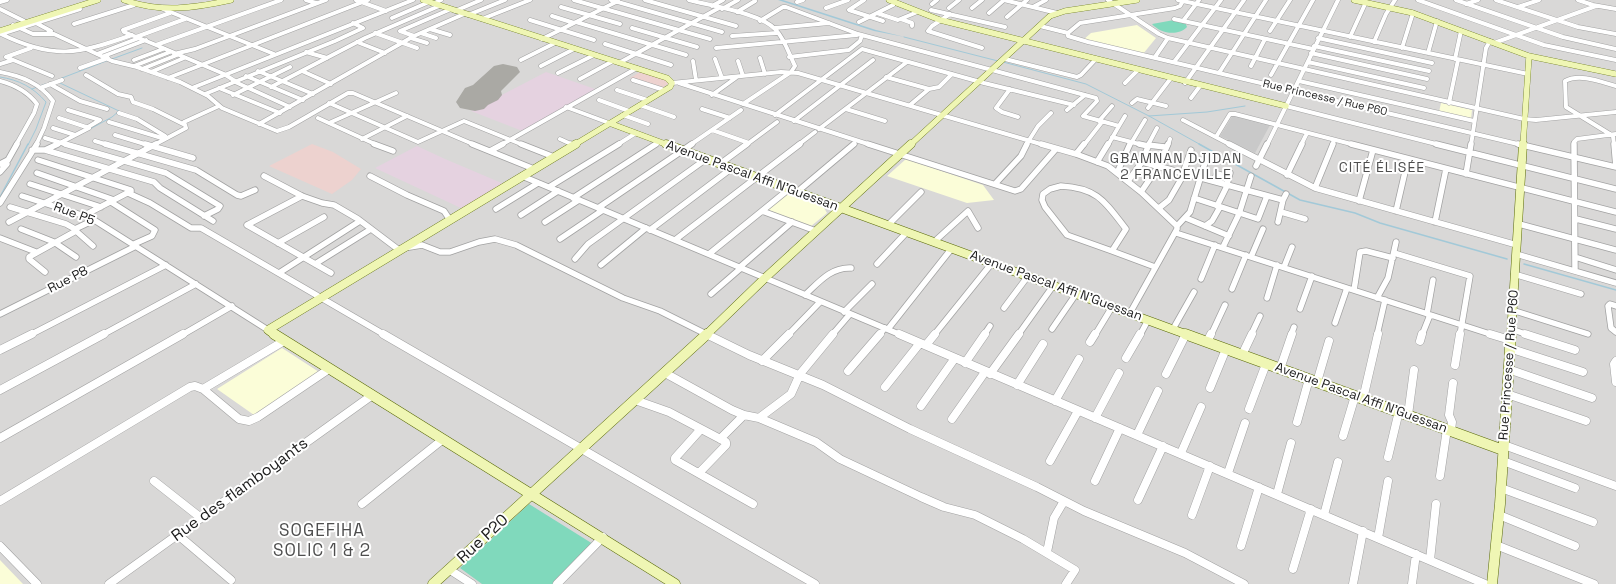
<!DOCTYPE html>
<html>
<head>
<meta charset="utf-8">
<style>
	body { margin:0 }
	canvas { display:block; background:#ece9e0 }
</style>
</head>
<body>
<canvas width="1616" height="584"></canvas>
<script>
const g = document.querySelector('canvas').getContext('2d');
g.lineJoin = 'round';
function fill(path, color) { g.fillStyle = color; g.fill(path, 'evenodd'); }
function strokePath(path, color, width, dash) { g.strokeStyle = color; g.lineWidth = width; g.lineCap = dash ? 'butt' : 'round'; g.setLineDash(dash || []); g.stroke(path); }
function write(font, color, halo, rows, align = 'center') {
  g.font = font + ' "Space Grotesk",sans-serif'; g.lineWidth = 4; g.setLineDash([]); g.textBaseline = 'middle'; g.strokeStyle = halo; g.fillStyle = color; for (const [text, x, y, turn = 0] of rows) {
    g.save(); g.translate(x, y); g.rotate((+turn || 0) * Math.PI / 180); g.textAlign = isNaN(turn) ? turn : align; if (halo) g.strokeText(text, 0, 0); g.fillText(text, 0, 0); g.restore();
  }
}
const residential = new Path2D(`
	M0,0H1616V584H0Z`);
const commercial = new Path2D(`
	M640,72L664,79L669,83L661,89L630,78Z
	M312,144L333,152L361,169L352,180L332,194L269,166Z`);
const industrial = new Path2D(`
	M546,72L598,90L525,132L471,111Z
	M417,146L445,159L504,184L463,209L375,168Z`);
const education = new Path2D(`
	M1137,25L1156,38L1143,54L1083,40L1091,33Z
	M1441,103L1472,110L1471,119L1439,112Z
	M906,159L983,185L994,200L967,203L887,176Z
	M788,192L823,206L827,213L810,227L765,211Z
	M282,348L319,372L254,415L217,389Z
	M0,560L23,584H0Z`);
const religious = new Path2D(`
	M1233,115L1270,125L1255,153L1220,136Z`);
const pitch = new Path2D(`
	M1174,20L1185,22L1187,27C1177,37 1160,33 1152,24Z
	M529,504L593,544L555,584H482L460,568Z`);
const water = new Path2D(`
	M778,0H783L876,30L905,37L874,31Z`);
const streamFar1 = new Path2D(`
	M904,37L998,61
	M112,59L142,48
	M1003,62L1086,84L1149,116L1201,145
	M0,77C19,80 33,87 46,102L36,129L28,145
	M62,78L109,60
	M60,83L119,111L112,117L90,129
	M32,89L45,84
	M1149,116L1207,112L1245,106`);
const stream = new Path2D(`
	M1199,144L1300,200L1355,213L1380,223L1507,259
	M0,197L28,144
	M1524,264L1616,290`);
const runway = new Path2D(`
	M503,64L517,67L520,72L501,91L502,95L498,100L488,105L484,109L475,111L460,108L456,102L465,88L473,85L494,66Z`);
const streetFar2 = new Path2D(`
	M306,0L316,3
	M356,0L386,11
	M574,0L710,39
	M611,0L722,32
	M645,0L736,26
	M689,0C711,6 761,13 776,30C785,40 789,54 795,66L791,72L743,104
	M864,0L849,10L883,21
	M1108,0L1159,34L1168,38L1524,119L1536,120L1616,112
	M1178,0L1528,74
	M1418,0L1544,45L1616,60
	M1456,0L1563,37L1616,49
	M1496,0L1578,27L1616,34
	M1578,0L1593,5L1616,9
	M0,2L7,0
	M797,2L803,0
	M433,4L441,0
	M932,4L937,0
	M1466,4L1478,0
	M712,6L723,0
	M561,7L620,24
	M1033,7L1046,0
	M1518,7L1539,0
	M826,8L848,0
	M949,8L959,0
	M972,8L982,0
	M0,9L24,21
	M80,9L1,34C54,60 78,54 132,35
	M163,9L274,54
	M722,9L738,0
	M931,10L1005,27
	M455,11L481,0
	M737,12L755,1
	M877,13L898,20L915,13
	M989,13L1004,0L1057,13
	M950,14L932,26L928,31L982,48
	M468,15L505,0
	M552,16L574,23
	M1007,17L1027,0
	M392,18L429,2
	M482,19L530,0
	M901,19L912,23V26
	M1174,19L1313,49
	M530,20L594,40
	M760,21L783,7H786L858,34L1096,98L1097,101L1083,116L1119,126L1108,145
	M1183,21L1199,0
	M576,22L686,55
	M859,22L893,5
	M36,23L51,31L48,33
	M74,24L134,5
	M13,25L33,34H54L112,61L137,67L180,82L208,96L222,108L277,131L289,127L348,93H353L475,145
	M1040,26L1068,33L1080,23L1175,8L1180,6L1183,1
	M632,28L697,47
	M775,28L829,23
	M430,29L450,35
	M1270,31L1290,0
	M375,33L417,48
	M421,33L436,38
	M1068,33V36L1088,42L1522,145
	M414,36L400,31L451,9
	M732,36L777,33
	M136,37L185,19
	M1350,37L1366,2
	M411,38L427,43
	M1318,38L1432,63
	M542,39L618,1
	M357,42L385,53
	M1374,42L1386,14L1395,0
	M1494,43L1596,6
	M605,44L671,65
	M156,45L124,32L123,30L170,13
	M1314,46L1429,71
	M31,48L6,57L52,76
	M716,48L857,35
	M1402,48L1413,13
	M306,52L327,58
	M1311,53L1427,79
	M1428,53L1437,21
	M97,54L139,38
	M174,54L195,49L326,0
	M104,56L146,40
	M789,57L849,50L860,41L862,35
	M1155,57L1168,38
	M760,58L765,74
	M715,59L722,78
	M1005,59L1077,77L1081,75L1096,59
	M1455,59L1461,31
	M134,60L163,49
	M521,60L555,43
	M693,61L696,80
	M738,61L743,76
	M1174,62L1221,0
	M1308,62L1424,88
	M619,63L719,8
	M0,64L13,60
	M134,66L170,52
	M541,66L574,49
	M1251,66L1265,39
	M80,68L108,58
	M142,69L177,55
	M258,71L313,94
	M302,71L331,84
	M0,72C21,76 40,83 53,101L44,128L36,145
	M151,72L184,58
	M558,73L594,55
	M1219,73L1266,0
	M86,75L118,94L131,97L133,102L153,109L183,124
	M1271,75L1313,0
	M246,76L303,100
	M886,77L929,89
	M168,78L368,0
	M580,79L613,61
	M633,80L664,90
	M0,81C15,85 27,91 37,104L34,113L16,145
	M233,81L290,107
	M235,81L224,74L156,45L281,0
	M1299,81L1474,121
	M672,83L781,72L798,73L1044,145
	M679,83L871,145
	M1125,83L1138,70
	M1185,83L1244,0
	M50,84L80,101L107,109
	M271,87L365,38L439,6
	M40,88L62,80
	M192,88L413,0
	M219,88L280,113
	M1010,89L996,108L1002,112L1018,117
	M617,90L647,100
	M205,94L335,41L363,28L353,23
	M233,95L290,67
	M712,95L737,77
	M1191,98L1200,86
	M599,100L629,111
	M329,103L418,142L464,121L523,145
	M1132,103L1137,99L1166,106
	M1449,103L1458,60
	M640,105L674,117
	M910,105L929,89L939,87L952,74
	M1286,106L1440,145
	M566,107L609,123
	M1148,108L1171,78
	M702,109L730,118
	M846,109L885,121
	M68,110L100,120L88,127
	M1067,110L1085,95
	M119,113L137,119L165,136
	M623,115L648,124
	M775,115L862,49L984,83L1074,105
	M318,118L377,145
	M1183,120L1231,145
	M794,121L873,60
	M1099,121L1112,106
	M109,122L165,139
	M329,123L396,93
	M259,124L414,36L464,14
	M1119,126L1125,116
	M53,128L75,135
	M819,129L907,62
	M712,130L749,143
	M115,135L148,145
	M1112,137L1143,145
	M1216,137L1230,114H1235L1355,145
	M45,138L68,145
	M362,139L407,116
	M560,139L573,145
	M95,141L108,145
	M56,145L89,128L59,118
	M154,145L186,128L184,122L219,106
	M501,145L637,68
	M617,145L636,133
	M655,145L659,142
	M690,145L741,110
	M746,145L777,122
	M798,145L815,132
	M1026,145L1038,126L1051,113
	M1084,145L1102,122
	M1130,145L1145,120
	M1148,145L1157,128
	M1168,145L1170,139
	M1267,145L1338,0
	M1301,145L1307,133
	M1332,145L1334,140
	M1471,145L1486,48L1490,41
	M1574,145V142L1577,139L1616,134
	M1614,145L1613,136L1566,107L1565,81C1580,73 1601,82 1616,86`);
const streetFar1 = new Path2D(`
	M65,144L166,173L220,206L218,209L204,216
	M105,144L196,170L237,195L241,196L255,190
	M145,144L193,158
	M374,144L393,151
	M472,144L534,169
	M521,144L554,157
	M571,144L574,145
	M868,144L1015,191L1021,189L1056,149
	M1041,144L1076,154L1108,166L1141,192L1177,226V229L1130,313
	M1139,144L1148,146
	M1229,144L1315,188L1517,245
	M1351,144L1616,212
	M1436,144L1616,189
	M1518,144L1616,167
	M1574,144L1575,271
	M1614,144L1616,167
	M1148,145L1165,147
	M32,150H45L58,144
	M45,150L154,182L160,188L213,221
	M490,151L503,144
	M1076,154L1084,144
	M38,160L131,190
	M1097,162L1108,144
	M1142,162L1283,200L1286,194
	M0,164L8,160L17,144
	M720,164L747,144
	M1256,166L1267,144
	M0,172L7,164L6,162
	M37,173L114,200
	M1117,173L1130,144
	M1183,173L1191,150
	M1466,174L1471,144
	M1287,175L1302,144
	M264,176L302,196L322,203L334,205L358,219L399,250
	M370,176L407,195L444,211L450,220
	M522,176L901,335
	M1128,181L1142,162L1149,144
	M1214,181L1217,174L1229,177
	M30,184L101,207
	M995,184L1021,156L1027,144
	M1061,186C1098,188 1105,202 1126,229L1112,251L1067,235L1045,207L1042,200L1043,194L1050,189Z
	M549,187L619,144
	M1315,188L1333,144
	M797,192L854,144
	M1141,192L1158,167L1168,144
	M128,193L150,203L191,228H201L385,335
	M22,196L91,218L268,330
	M573,198L656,144
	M1194,198L1258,219L1267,196
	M1359,201L1373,150
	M111,202L155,230L152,236L134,244
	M0,203L37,144
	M1217,206L1226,188L1230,173
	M10,207L66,224L75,229
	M598,208L692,144
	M1159,208L1169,200L1184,174
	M496,209L538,183
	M762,211L816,231
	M1396,211L1408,159
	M1281,212L1305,219
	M85,215L131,191
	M521,215L558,191
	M1186,218L1229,236
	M1576,219L1616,229
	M9,222L156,144
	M545,222L579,200
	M1278,222L1283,200
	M1435,222L1446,169
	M1519,224L1616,250
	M247,225L331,273
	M247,225L302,196
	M888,225L921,192
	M1177,226L1190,212L1207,156
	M1205,226L1212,221L1220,207
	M21,229L54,242L76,257
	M650,230L732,168
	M76,231L93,246
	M1176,233L1493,335
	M0,238L36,252
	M560,239L603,210
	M675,240L800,144
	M935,241L968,211L978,228
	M278,243L324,217
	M1223,247L1239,214L1251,176
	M404,248L422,245L440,252H450L479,242L495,239L516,245L623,298L660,311L708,335
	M1112,251L1155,267
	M1394,253L1470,276L1460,335
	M709,254L789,189
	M1516,254L1616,283
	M1251,257L1263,229
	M1575,257L1616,270
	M575,259L588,244L706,159
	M315,264L371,229
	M877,264L907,232
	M601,265L646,228
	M740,267L792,222
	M1284,267L1292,247
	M45,272L29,259V257L76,231L75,229L94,220
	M279,273L360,221
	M1514,274L1581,294
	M1201,279L1215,245
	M1232,289L1246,255
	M1354,290L1360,252L1366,251L1393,258
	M711,294L741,268
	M805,295C819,282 831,267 851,268
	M1267,298L1277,265
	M1377,298L1388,278L1396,242
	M1616,306L1610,304L1608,306L1611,328L1616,332
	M1004,308L1028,276
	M1300,309L1312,276
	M1512,310L1588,334
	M844,312L872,284
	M0,314L136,246
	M1427,314L1433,280
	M1335,323L1347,288
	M888,329L952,248
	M1052,329L1076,294
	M1173,329L1194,292
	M1511,329L1528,335
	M30,335L166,265
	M102,335L196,284
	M182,335L232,306
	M788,335L820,302
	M832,335L850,314
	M879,335L885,328
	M934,335L992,263
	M984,335L990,326
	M1018,335L1053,286
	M1095,335L1112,307
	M1140,335L1148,320
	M1211,335L1225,305
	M1251,335L1260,316
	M1291,335L1294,327
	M1377,335L1385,300
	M1422,335L1430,315`);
const street = new Path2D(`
	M383,334L815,584
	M706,334L749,355L823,385L910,429L1037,487L1084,511L1185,553L1244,584
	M899,334L1485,584
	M1490,334L1510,340
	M1525,334L1575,350
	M1420,341L1422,334
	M1090,342L1095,334
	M1207,342L1211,334
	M926,345L935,334
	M1509,348L1583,372
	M0,350L32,334
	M1242,355L1252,334
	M1126,358L1140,334
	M762,361L789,334
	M1616,361L1614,364L1616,382
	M965,363L985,334
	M1455,365L1460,334
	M1280,369L1292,334
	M1508,369L1592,398
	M848,371L880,334
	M665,373L732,410L744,415L759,418L816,442L840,459L921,497L944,507L975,515L1023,539L1075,570L1066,584
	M990,374L1019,334
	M1166,374L1186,334
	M1317,382L1329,341
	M1017,385L1043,344
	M885,387L920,343
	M1210,388L1226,349
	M203,389L239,419L249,421L258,417L329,369
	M0,390L104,334
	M1507,394L1586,421
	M1363,399L1378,334
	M635,400L669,412L726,442V445L699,473
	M1055,401L1079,359
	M921,406L955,358
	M1249,409L1266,364
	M1408,415L1414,370
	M759,418L791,394L800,374L833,334
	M1095,418L1119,373
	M952,419L985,372
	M1297,422L1309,379
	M701,429L675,458V460L753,504
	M1451,430L1452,422L1449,415L1453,383
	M1137,435L1158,391
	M1343,436L1355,396
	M0,438L183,334
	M720,439L744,415
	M1504,445L1616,486
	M1181,453L1201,407
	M1388,457L1399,411
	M1050,461L1078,411
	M1503,461L1575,488
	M1228,473L1245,423
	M1440,476L1447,429
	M154,481L201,518
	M1095,481L1120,428
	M1501,488L1593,522
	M1277,494L1291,443
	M1138,500L1163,446
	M0,501L190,387L195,386L203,389L284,341
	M362,504L442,440
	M1192,515L1210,466
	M1324,515L1338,462
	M1499,515L1575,546
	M178,535L231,580
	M1378,538L1388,481
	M1496,545L1594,584
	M0,546L37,584
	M1241,546L1259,487
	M1047,552L1054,518L1064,501
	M1430,560L1436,504
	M1293,569L1311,509
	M450,570L472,584
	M109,584L371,396
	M557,584L603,537
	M1353,584L1363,531
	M1412,584L1416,554`);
const secondaryFar2 = new Path2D(`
	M124,0C160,13 195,8 231,0
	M423,0L667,78L672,83L670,87L574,145
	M889,0L940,20L1286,106
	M1354,0L1413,13L1529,56L1616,74
	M0,31L98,0
	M609,123L668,145
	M910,145L1050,16L1065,11L1137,0
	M1523,145L1529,56`);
const secondaryFar1 = new Path2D(`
	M666,144L1188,335
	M275,335L268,330L576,144
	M706,335L765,278L911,144
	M1511,335L1523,144`);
const secondary = new Path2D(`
	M274,334L675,584
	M1185,334L1503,450
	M433,584L707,334
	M1492,584L1500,504L1511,334`);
const farStreetnames = [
	["Rue Princesse / Rue P60",1325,98,13]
];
const streetNames = [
	["Avenue Pascal Affi N'Guessan",752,176,20],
	["Rue P5",74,214,21],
	["Rue P8",68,280,-27],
	["Avenue Pascal Affi N'Guessan",1056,286,20],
	["Rue Princesse / Rue P60",1509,365,-86],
	["Avenue Pascal Affi N'Guessan",1361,398,20]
];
const neighbourhoodNames = [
	["GBAMNAN DJIDAN",1176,159],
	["2 FRANCEVILLE",1176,175],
	["CITÉ ÉLISÉE",1382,168]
];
const nearStreetnames = [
	["Rue des flamboyants",240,490,-36],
	["Rue P20",483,539,-43]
];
const nearNeighbourhoodnames = [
	["SOGEFIHA",322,531],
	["SOLIC 1 & 2",322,551]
];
fill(residential, '#d9d8d7');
fill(commercial, '#edd2cf');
fill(industrial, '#e5d2e0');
fill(education, '#fbfdd8');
fill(religious, '#c9c9c9');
fill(pitch, '#80d9bc');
fill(water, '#a2c9d8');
strokePath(streamFar1, '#a2c9d8', 1);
strokePath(stream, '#a2c9d8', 1.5);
fill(runway, '#aaa9a4');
strokePath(streetFar2, '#a2a2a2', 5);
strokePath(streetFar1, '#a2a2a2', 7);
strokePath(street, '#a2a2a2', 9);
strokePath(secondaryFar2, '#5a6a09', 6);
strokePath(secondaryFar1, '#5a6a09', 9);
strokePath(secondary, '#5a6a09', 11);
strokePath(streetFar2, '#fff', 4);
strokePath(streetFar1, '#fff', 5.5);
strokePath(street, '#fff', 8);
strokePath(secondaryFar2, '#eff6b4', 5.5);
strokePath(secondaryFar1, '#eff6b4', 8);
strokePath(secondary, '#eff6b4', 10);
write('11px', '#1b1b1b', '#fff', farStreetnames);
write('13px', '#1b1b1b', '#fff', streetNames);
g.letterSpacing = '1px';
write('14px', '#4e4e4e', '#fff', neighbourhoodNames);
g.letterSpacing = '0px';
write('16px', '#1b1b1b', '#fff', nearStreetnames);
g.letterSpacing = '1px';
write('17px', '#4e4e4e', '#fff', nearNeighbourhoodnames);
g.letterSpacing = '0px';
</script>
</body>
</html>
